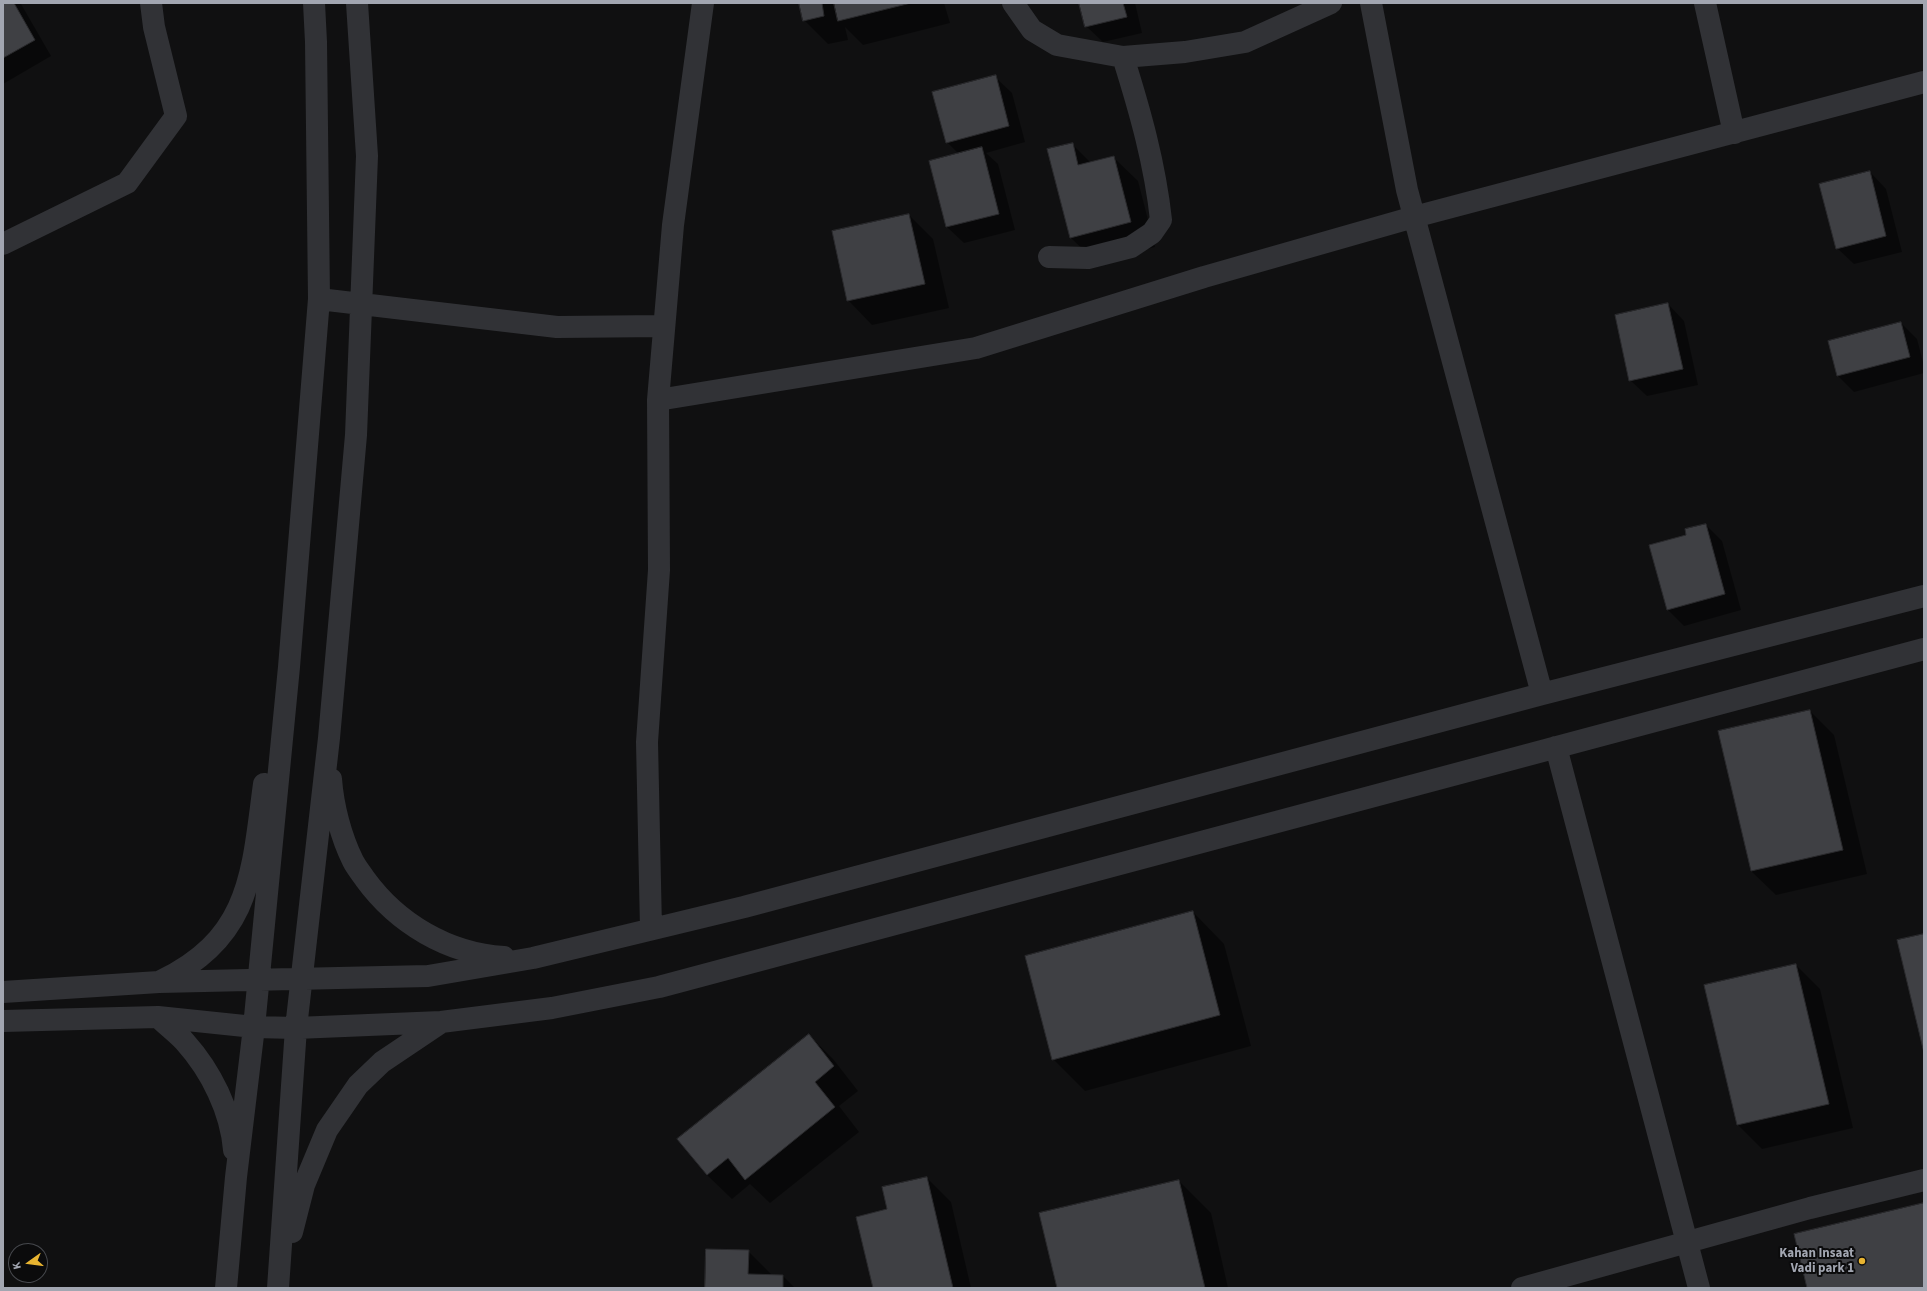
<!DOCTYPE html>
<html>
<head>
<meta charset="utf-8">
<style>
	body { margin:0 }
	#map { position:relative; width:1927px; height:1291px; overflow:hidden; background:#101011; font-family:"Source Sans 3",sans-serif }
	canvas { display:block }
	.frame { position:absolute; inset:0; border:4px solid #a2a6b1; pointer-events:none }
	.north { position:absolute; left:8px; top:1243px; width:40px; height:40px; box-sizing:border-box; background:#0b0b0c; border:1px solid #47494e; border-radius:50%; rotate:256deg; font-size:11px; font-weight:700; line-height:16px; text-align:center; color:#a2a6b1 }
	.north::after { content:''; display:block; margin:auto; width:14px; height:18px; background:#e8b431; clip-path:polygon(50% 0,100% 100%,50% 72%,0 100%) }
</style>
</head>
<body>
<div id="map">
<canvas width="1927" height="1291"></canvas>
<div class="frame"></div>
<div class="north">K</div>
</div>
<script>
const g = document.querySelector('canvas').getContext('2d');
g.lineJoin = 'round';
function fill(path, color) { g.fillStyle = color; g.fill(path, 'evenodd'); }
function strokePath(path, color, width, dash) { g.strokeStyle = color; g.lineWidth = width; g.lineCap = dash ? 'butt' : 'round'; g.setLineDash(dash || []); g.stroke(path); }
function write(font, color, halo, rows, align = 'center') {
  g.font = font + ' "Source Sans 3",sans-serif'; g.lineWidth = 4; g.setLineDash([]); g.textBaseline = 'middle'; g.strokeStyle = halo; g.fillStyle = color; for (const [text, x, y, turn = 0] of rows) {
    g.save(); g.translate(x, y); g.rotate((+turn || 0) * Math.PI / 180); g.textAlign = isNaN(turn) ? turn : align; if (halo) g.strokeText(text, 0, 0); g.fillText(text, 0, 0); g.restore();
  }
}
const shadow = new Path2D(`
	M3,3L21,4L51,56L3,84Z
	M800,3H944L950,23L863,45L845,27L848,40L828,44L804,20Z
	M1080,3H1135L1142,33L1103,42L1086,26Z
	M995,77L1012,93L1025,142L986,153L998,164L1015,230L964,243L947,227L930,162L959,154L947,142Z
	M1072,144L1091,163L1113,157L1138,181L1155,247L1096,262L1071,238L1048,150Z
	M1870,172L1886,189L1902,252L1854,264L1837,248Z
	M909,215L933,239L949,308L872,325L848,300Z
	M1668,304L1684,321L1698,385L1647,396L1630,380Z
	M1901,323L1917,339L1924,366V373L1854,392L1838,376Z
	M1706,525L1722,541L1741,610L1684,626L1667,609L1687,536Z
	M1810,711L1834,735L1867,874L1776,895L1751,871Z
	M1193,912L1224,944L1251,1046L1085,1091L1053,1059Z
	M1796,965L1820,989L1853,1128L1762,1149L1738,1125Z
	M809,1035L833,1059L858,1091L839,1106L859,1132L770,1203L750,1184L732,1199L707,1175L678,1139Z
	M927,1178L951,1202L971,1288H874L888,1210Z
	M1179,1181L1211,1213L1228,1288H1058Z
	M748,1251L773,1276H783L795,1288H706Z`);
const building = new Path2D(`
	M3,3H14L35,40L3,58Z
	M799,3H822L824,16L803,21Z
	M834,3H911L838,21Z
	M1079,3H1123L1127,17L1085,27Z
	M996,75L1009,126L946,143L932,92Z
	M1073,143L1078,165L1114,156L1131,222L1070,238L1047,149Z
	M982,147L999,214L946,227L929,161Z
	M1870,171L1886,236L1836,249L1819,184Z
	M909,214L925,284L847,301L832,231Z
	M1668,303L1683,369L1629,381L1615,315Z
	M1901,322L1910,357L1837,376L1828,341Z
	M1706,524L1725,594L1667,610L1649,545L1686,535L1685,529Z
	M1810,710L1843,850L1751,871L1718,731Z
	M1193,911L1220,1015L1052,1060L1025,956Z
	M1924,934V1053L1897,940Z
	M1796,964L1829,1104L1737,1125L1704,985Z
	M809,1034L834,1066L815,1082L835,1107L745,1180L728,1158L707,1175L677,1139Z
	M927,1177L953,1288H873L856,1217L887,1209L882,1187Z
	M1179,1180L1205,1288H1057L1039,1213Z
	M1924,1203V1288H1807L1794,1234Z
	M706,1249L749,1250L748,1274L783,1275V1288H705Z`);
const minor = new Path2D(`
	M1013,3L1032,30L1057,45L1123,57L1185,52L1245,42L1331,3
	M1371,3L1407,190L1542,694
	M1705,3L1734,133
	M3,244L127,183L176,116L154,27L151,3
	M1049,257L1088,258L1131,247L1152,233L1161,220C1155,164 1140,111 1123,57
	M319,299L557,327L664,326
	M658,400L976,348L1204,277L1414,217L1924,82
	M1556,747L1699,1288
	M331,779C333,806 341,837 353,861C356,867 361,873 365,879C397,923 448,954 504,957
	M651,929L647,742L659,570L658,400L673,225L703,3
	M161,981C252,937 252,872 264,784
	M3,992L159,982L428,976L533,958L744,907L1542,694L1924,596
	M158,1017C167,1026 177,1033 185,1042C211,1071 231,1111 234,1150
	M3,1021L158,1017L254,1027L296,1028L441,1022L552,1008L659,987L1924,649
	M292,1232L304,1185L327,1130L358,1085L382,1062L440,1023
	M226,1288L236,1177L254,1027L289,667L319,299L316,42L314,3
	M278,1288L296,1028L329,738L356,435L367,156L357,3
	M1522,1288L1810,1208L1924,1180`);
const markers = [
	[1862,1261,4,"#e8b431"]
];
const poiNames = [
	["Kahan Insaat",1854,1254],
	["Vadi park 1",1854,1269]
];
fill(shadow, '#0007');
fill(building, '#3f4044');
strokePath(building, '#2a2a2d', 1);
strokePath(minor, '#313236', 22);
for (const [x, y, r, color] of markers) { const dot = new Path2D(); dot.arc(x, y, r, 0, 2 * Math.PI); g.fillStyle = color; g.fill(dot); strokePath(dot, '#0b0b0c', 1.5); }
write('bold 13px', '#a2a6b1', '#0b0b0c', poiNames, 'right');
</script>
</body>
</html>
